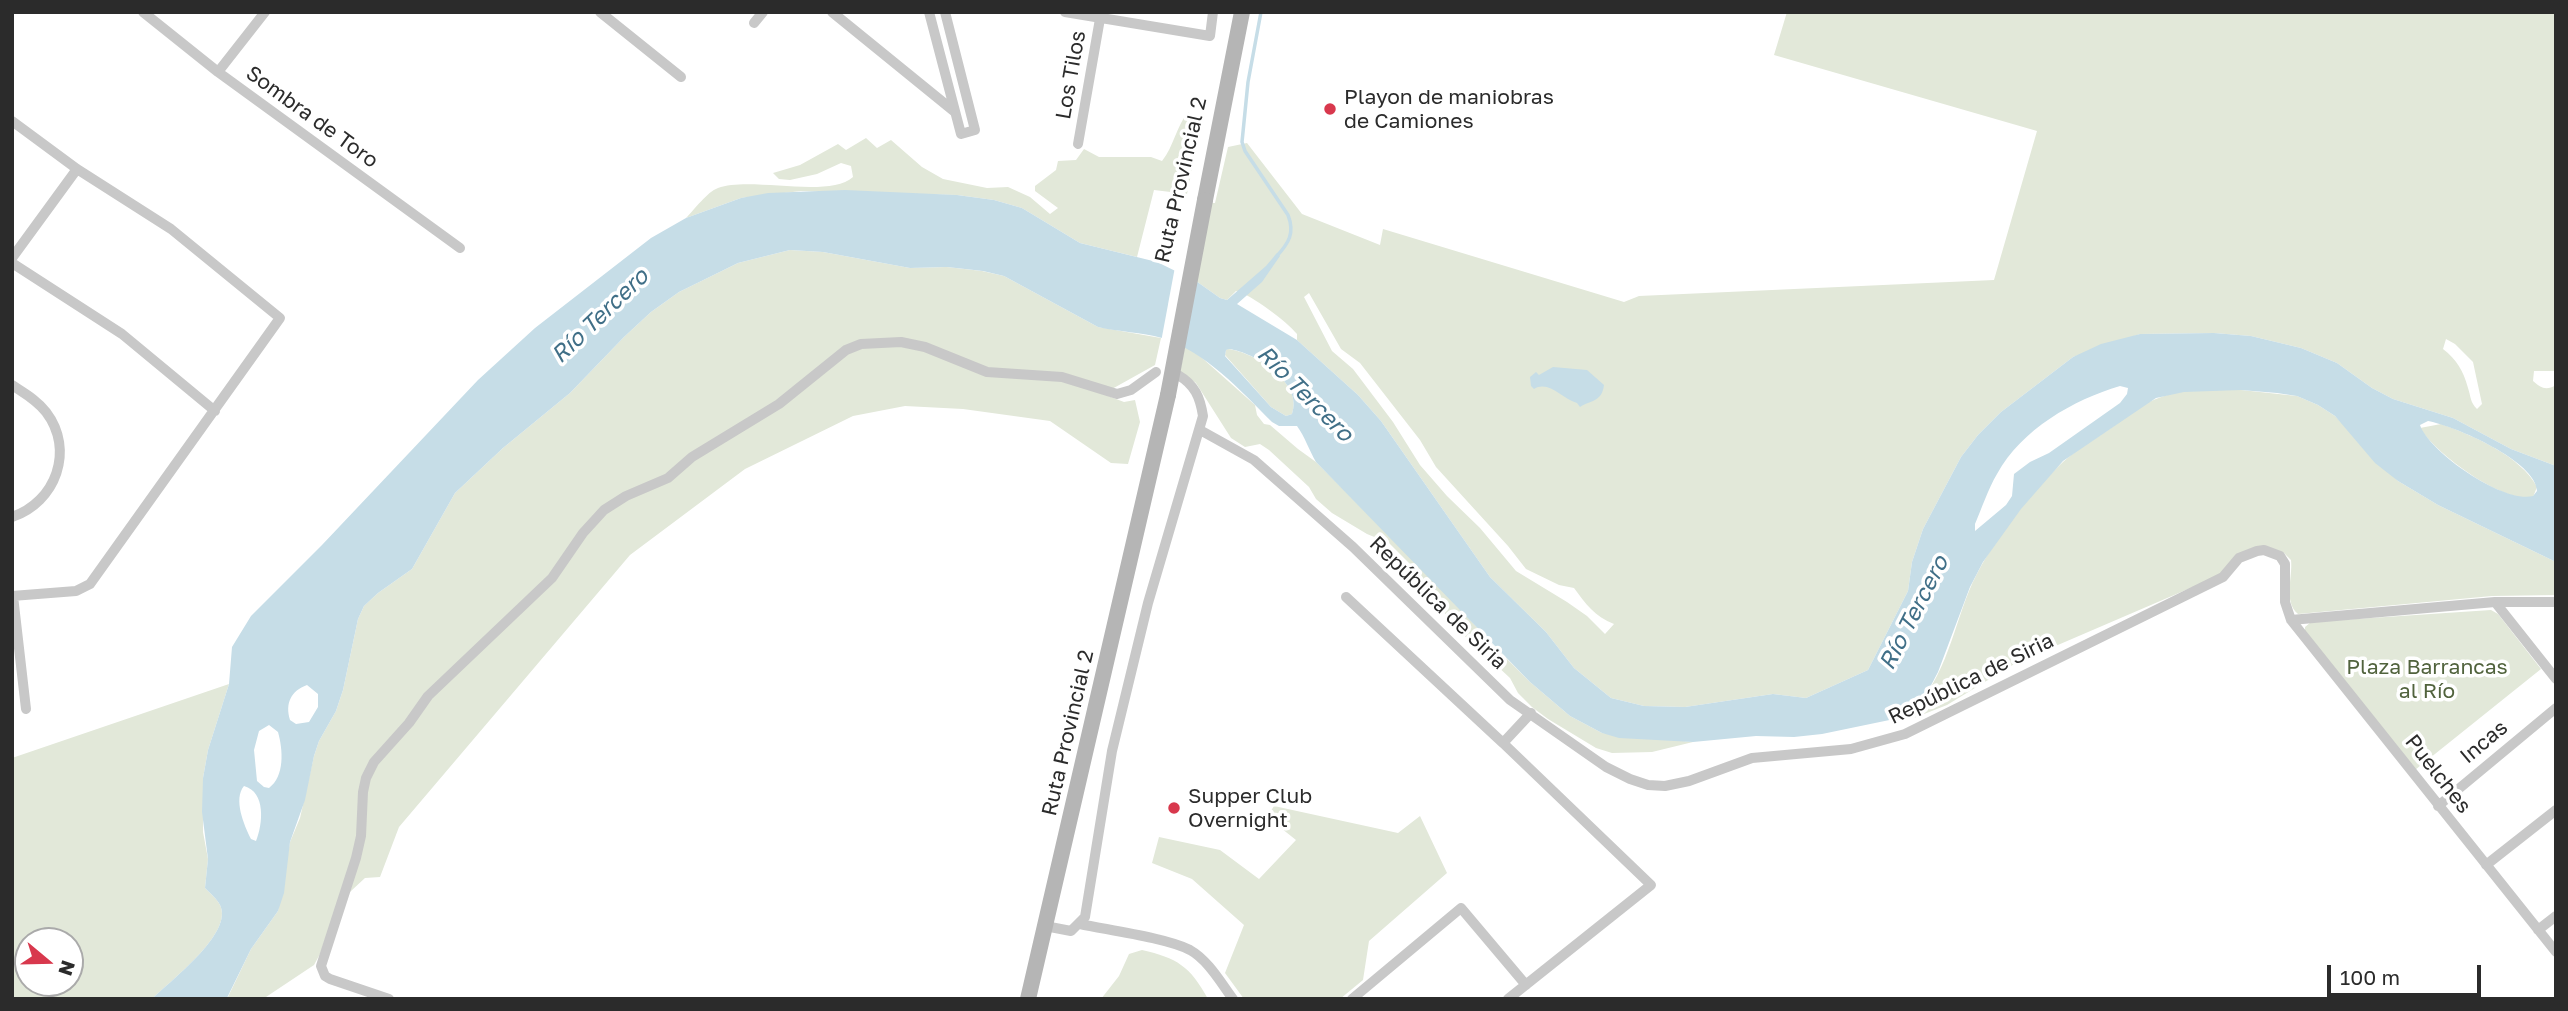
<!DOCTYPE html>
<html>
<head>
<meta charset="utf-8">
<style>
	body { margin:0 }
	#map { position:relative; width:2568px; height:1011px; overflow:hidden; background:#fff; font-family:"Golos Text",sans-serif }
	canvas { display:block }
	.frame { position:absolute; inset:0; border:14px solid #2b2b2b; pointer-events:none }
	.north { position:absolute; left:14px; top:927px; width:70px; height:70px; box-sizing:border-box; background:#fff; border:2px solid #aaa; border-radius:50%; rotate:109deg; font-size:19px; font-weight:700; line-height:28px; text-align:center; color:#2b2b2b }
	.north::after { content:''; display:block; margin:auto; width:24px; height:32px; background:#d8384d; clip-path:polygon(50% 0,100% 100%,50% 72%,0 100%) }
	.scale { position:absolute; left:2327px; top:965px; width:154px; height:32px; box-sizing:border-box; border:4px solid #2b2b2b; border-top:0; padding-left:9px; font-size:21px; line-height:24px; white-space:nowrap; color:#2b2b2b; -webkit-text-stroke:5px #fff; paint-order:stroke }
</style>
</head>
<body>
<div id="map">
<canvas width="2568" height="1011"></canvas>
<div class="frame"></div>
<div class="north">N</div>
<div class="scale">100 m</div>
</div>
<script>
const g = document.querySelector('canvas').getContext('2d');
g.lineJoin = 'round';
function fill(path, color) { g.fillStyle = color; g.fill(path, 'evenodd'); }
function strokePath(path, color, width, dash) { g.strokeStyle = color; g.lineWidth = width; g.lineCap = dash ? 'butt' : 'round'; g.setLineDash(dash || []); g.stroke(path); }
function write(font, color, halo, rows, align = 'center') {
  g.font = font + ' "Golos Text",sans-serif'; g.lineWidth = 7; g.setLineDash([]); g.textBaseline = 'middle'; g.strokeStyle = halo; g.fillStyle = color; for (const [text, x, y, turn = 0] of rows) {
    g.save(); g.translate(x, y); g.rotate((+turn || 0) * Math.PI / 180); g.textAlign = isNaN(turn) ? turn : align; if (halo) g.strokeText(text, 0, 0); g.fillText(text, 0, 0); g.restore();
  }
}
const green = new Path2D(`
	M1787,12H2556V371H2534L2533,381C2541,388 2546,391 2556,385V466L2511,449L2453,418L2393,399L2372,388L2337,363L2301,348L2251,336L2214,333L2140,334L2073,357L2001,412L1978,435L1961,457L1923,529L1912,562L1908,591L1868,670L1806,698L1773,694L1685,707L1644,706L1611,698L1574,668L1546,632L1490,577L1381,421L1358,395L1297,340V334C1286,321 1252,295 1236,291L1227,300L1220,298L1196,281L1211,203H1215L1228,147L1247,143L1302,214L1380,245L1383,229L1624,302L1639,296L1994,280L2037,131L1774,55ZM1309,293L1341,349L1360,363L1420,440L1436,467L1508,546L1526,569L1559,585L1574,588C1585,603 1595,617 1614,624L1605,634L1587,616L1567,602L1516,571L1480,528L1447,496L1420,465L1393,422L1353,369L1332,351L1304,297ZM2446,339L2455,344L2473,362L2482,404L2477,409C2470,402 2471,397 2468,388C2463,370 2457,360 2443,349Z
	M1188,112L1197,119L1200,129L1187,194L1154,190L1137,257L1080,243L1022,208L994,200L957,195L801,191L741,198L686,218C695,209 707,192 718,188C751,176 828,199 853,177L851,166L841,163L817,174L790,180L779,179L773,173L800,165L838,144L846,150L866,138L877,148L891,140L922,167L943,179L987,188L1008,187L1030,197L1050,214L1058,208L1035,191V186L1056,170L1058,161L1076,160L1084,149L1099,157H1151L1162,161C1174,146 1176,127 1188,112Z
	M790,250L823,252L910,268L947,267L982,271L1004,276L1098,327L1161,338L1155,365L1103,394L1124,402L1135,400L1140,422L1128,464L1111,463L1050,421L963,409L905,406L853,416L745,469L630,555L399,827L380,877L365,878L337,904L320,954L314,965L263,999H227L251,949L278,911L290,842L300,818L314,756L319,741L336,711L343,690L358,619L364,606L378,593L412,569L455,493L503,448L570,393L624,337L651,312L679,292L738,263Z
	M1185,346L1201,357L1255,405L1257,415L1264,424L1270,425L1298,449L1316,462L1442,589L1492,644L1530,682L1570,716L1602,733L1693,742L1652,752L1612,753L1596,748L1548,719L1532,707L1518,693L1510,678L1453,625L1410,564L1389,543L1367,534L1332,513L1316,499L1309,487L1269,450L1260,444L1245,447L1231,438L1196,383L1180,372Z
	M1228,349C1254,352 1304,383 1292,414L1286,416L1271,407L1225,355L1226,350Z
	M2241,390L2297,396L2318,405L2335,416L2398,481L2438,505L2556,562V595L2492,596L2298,614C2283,601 2293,577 2291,560L2284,553L2261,546L2223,574L2016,663L1947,705L1914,718L1904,717C1943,688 1952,633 1969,591C1986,549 2030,492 2063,462C2077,449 2095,439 2111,428C2125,418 2140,405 2156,399C2182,388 2213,390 2241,390Z
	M2441,424C2472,435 2521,456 2537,487L2533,497C2503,504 2435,453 2420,428Z
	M2491,610L2498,614L2541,669L2415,770L2305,631V627L2311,622Z
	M229,684L208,750L203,778V832L208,859L205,888C210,893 217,899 220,905C234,933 170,981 152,999H12V758ZM28,941H70V983H28Z
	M1274,806L1398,833L1420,816L1447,873L1369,941L1363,980L1340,999H1244L1225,973L1244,925L1192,879L1152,863L1159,837L1220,850L1259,879L1296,840L1267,817Z
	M1142,950C1177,958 1190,966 1208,999H1101L1119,976L1129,954Z`);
const water = new Path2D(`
	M845,190L957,195L994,200L1022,208L1080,243L1157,262L1196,281L1220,298L1227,300L1266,266L1277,253L1280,256L1262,282L1237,304L1297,340L1358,395L1381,421L1490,577L1546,632L1574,668L1611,698L1644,706L1685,707L1773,694L1806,698L1868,670L1908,591L1912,562L1923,529L1961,457L1978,435L2001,412L2073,357L2101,344L2140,334L2214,333L2251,336L2301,348L2337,363L2372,388L2393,399L2453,418L2511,449L2556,466V562L2438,505L2398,481L2375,463L2335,416L2318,405L2297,396L2277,393L2241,390L2184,392L2156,398L2063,461L2021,509L1983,562L1970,587L1938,672L1926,695L1915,709L1904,717L1822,734L1794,737L1756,736L1693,742L1619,738L1602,733L1570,716L1530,682L1316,462C1309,450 1305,437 1297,426H1279L1272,422C1240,390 1206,352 1162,338C1141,332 1119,332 1098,327L1004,276L983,271L947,267L910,268L823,252L790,250L738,263L679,292L651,312L624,337L570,393L503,448L455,493L412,569L378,593L364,606L358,619L343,690L336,711L319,741L314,756L305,800L290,842L284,893L278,911L251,949L227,998L152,999C170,981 234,933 220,905C217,899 210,893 205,888L208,859L202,812L203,778L208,750L229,684L232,647L251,616L322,545L478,380L535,328L651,238L686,218L741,198L768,193ZM1229,349C1254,352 1304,383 1292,414L1286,416L1271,407L1225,356L1226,350ZM2120,386L2128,388L2127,394L2120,403L2049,453L2030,462L2014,474L2012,496L2006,505L1975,531V524C1982,508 1988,489 1997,474C2022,429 2073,400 2120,386ZM2428,421C2455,426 2536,461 2537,491L2533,496C2504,504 2429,452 2420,425ZM307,685L318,694V707L309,722L296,724L290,720C285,703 291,691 307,685ZM269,725L278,732C283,750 285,776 269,788L264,787L257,781L254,750L259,731ZM244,786C266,792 263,824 256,841L251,839C244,825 233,799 244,786Z
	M1553,367L1587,370L1604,385C1602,402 1591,400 1580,407L1577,403C1562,399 1549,380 1534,389L1531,386L1530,377L1536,372L1539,375Z`);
const pier = new Path2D(`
	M1175,267L1197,277L1184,350L1161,342Z`);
const stream = new Path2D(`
	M1248,82L1242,142L1245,151L1288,215C1295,233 1289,243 1276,257
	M1248,82L1261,12`);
const street = new Path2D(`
	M143,12L218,72L460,248
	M600,12L681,77
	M832,12L955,112
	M929,12L961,134L975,130L945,12
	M1065,12L1210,36L1213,12
	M754,23L763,12
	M218,72L265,12
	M12,121L77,169L171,229L280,318L90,584L76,591L12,596
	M1078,144L1101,13
	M12,258L77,169
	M12,263L122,334L215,411
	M12,385C24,393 37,400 46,412C75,450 56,502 12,517
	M1200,430L1254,460L1353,547L1510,700L1606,767L1630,779L1648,785L1665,786L1689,781L1752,758L1851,749L1905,734L2223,577L2239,558L2257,551L2264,550L2280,556L2285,564V602L2291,620L2556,952
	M13,596L26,709
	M1346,597L1503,743
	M2495,602L2556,679
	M2291,620L2495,602H2556
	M2438,806L2556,708
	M2486,865L2556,810
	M1080,924C1108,930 1167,938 1190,950C1208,960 1221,983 1233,999
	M1045,926L1071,931L1085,917L1112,751L1148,603L1203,416C1200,397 1195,385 1178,375
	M2538,930L2556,916
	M389,999L330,979L325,976L321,966L356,858L361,836L363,792L366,778L374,762L409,723L428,696L552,578L583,533L604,510L626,496L668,478L692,457L779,404L846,350L861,344L901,342L925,347L987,372L1062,377L1117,394L1131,390L1156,372
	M1352,999L1461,908L1526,985
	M1508,999L1651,885L1503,743L1531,713`);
const secondary = new Path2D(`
	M1205,200L1242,12
	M1028,999L1168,395`);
const secondaryBridge = new Path2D(`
	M1168,395L1205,200`);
const markers = [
	[1330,109,7,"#d8384d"],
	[1174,808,7,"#d8384d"]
];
const streetNames = [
	["Los Tilos",1071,75,-80],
	["Sombra de Toro",312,117,36],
	["Ruta Provincial 2",1181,180,-77],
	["República de Siria",1438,603,44],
	["República de Siria",1971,679,-26],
	["Ruta Provincial 2",1068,733,-77],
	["Incas",2484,742,-40],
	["Puelches",2438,774,52]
];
const poiNames = [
	["Playon de maniobras",1344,97],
	["de Camiones",1344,121],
	["Supper Club",1188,796],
	["Overnight",1188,820]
];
const parkNames = [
	["Plaza Barrancas",2427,667],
	["al Río",2427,691]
];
const waterNames = [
	["Río Tercero",600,316,-44],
	["Río Tercero",1305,394,45],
	["Río Tercero",1914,613,-63]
];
fill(green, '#e2e8d9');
fill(water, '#c6dde7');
fill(pier, '#fff');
strokePath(stream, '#c6dde7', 3.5);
strokePath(street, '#c8c8c8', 10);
strokePath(secondary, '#b5b5b5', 16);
strokePath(secondaryBridge, '#b5b5b5', 16);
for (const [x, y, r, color] of markers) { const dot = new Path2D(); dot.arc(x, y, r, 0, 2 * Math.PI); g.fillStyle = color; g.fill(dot); strokePath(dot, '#fff', 2.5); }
write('21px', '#2b2b2b', '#fff', streetNames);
write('21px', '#2b2b2b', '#fff', poiNames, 'left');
write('21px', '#51633d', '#fff', parkNames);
write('italic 23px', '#406f87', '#fff', waterNames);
</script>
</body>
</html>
